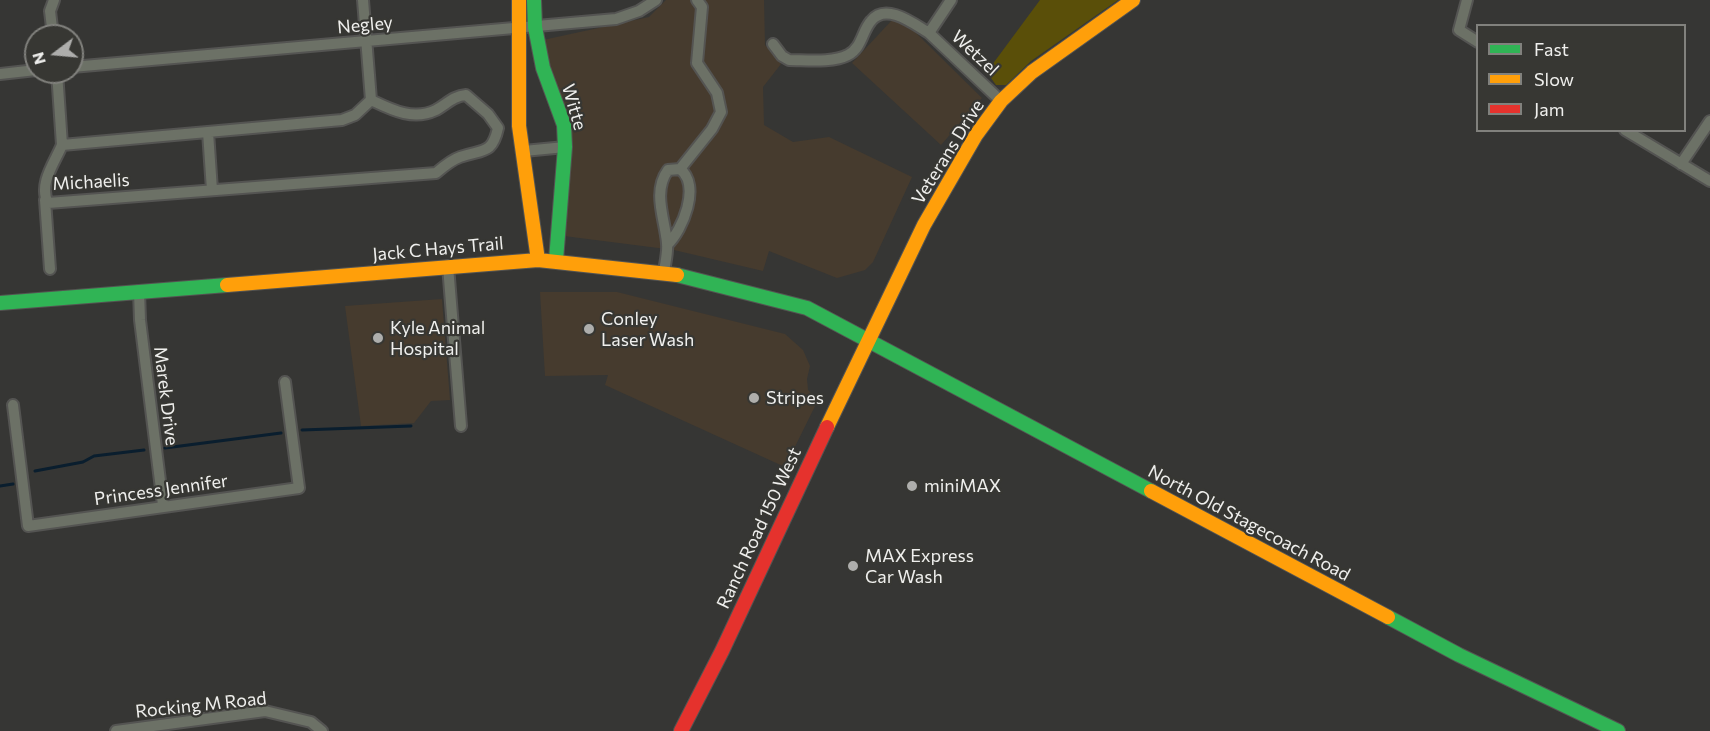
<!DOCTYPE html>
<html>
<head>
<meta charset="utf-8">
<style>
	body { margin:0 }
	#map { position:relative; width:1710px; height:731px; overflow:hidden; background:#363634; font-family:Commissioner,sans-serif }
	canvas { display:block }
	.legend { position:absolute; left:1476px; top:24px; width:210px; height:108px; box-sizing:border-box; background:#373733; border:2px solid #81817d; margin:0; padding:8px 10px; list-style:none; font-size:18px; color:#efefed }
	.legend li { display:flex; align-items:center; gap:12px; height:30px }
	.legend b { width:30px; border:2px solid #81817d }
	.north { position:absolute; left:24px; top:24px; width:60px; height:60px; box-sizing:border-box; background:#373733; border:2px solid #81817d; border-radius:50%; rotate:254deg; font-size:16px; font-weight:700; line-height:24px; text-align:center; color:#efefed }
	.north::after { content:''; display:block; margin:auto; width:21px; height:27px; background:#aeaeac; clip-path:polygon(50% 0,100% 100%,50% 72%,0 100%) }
</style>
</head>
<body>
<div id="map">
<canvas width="1710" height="731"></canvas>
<ul class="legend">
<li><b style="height:8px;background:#30b455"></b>Fast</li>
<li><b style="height:8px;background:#ff9f0a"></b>Slow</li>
<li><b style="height:8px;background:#e5322d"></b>Jam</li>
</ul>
<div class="north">N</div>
</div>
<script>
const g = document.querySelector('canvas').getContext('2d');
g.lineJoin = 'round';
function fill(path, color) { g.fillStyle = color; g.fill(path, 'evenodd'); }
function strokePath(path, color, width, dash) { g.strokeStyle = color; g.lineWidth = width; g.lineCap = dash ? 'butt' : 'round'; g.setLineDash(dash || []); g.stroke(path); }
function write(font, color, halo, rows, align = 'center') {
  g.font = font + ' Commissioner,sans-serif'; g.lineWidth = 4.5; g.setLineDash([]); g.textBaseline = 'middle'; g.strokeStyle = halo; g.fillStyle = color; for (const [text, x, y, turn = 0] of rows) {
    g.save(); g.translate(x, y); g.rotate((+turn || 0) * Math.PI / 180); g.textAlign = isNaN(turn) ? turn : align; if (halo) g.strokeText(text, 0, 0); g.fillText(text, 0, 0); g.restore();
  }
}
const commercial = new Path2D(`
	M666,0H764L765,45L781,64L763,87L764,125L793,142L829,137L912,177L873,262L865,270L837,278L769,251L763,271L674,250L564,236L571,149L546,62L543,40L649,17Z
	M893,19L914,31L982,98L941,145L852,63Z
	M540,292H617L785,334L803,350L810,366L807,379L808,390L818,400L785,467L605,385L608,375L545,376Z
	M442,299L450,400L431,401L414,423L361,426L345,306Z`);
const green = new Path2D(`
	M1040,0H1118L1031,61L1006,85H996L991,78L989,69Z`);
const stream = new Path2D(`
	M302,430L411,426
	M165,448L281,433
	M35,471L83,462L94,456L144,450
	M0,486L13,484`);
const street = new Path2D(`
	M363,0L371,100
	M951,0L929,33L1001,101
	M1467,0L1459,30L1478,42
	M53,36L50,11L54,0
	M773,44L782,56L789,60C806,60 833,63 848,55C862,48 862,31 871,21C886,2 914,24 929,33
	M72,67L616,19L639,11L656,0
	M57,72L62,145
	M0,74L36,70
	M466,95L488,114L498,128C492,155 483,149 460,157C451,160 443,167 436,173L48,203C38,184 55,162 62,145L342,120L355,115L371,100C392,110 413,121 436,110C447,104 453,96 466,95Z
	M1625,130L1710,181
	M208,132L212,190
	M524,151L565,147
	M1681,164L1710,121
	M45,200L50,269
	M667,245C683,230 701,185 680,169
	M448,266L461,426
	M664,272C665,263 668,253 667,243C665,219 652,192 668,170L680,169L712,129L721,112L717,93L697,63L702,7L697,0
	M139,291L140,320L163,505
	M13,405L28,526L299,488L285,382
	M116,731L265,711L311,722L322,731`);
const fast = new Path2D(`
	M534,0L535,27L543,68L564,125L565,147L556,260
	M677,275L807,308L1151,491
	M0,303L227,285
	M1388,617L1459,655L1618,731`);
const slow = new Path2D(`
	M519,0V126L538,260
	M227,285L538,260L677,275
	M827,427L924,225L976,135L1001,101L1032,72L1133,0
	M1151,491L1388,617`);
const jam = new Path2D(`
	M681,731L722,651L827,427`);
const markers = [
	[589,329,6,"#aeaeac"],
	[378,338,6,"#aeaeac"],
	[754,398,6,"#aeaeac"],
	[912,486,6,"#aeaeac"],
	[853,566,6,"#aeaeac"]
];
const streetNames = [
	["Negley",365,25,-5],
	["Wetzel",975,53,43],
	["Witte",574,107,74],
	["Veterans Drive",948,152,-58],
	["Michaelis",91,182,-3],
	["Jack C Hays Trail",438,249,-5],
	["Marek Drive",166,396,83],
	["Princess Jennifer",161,490,-8],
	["North Old Stagecoach Road",1249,523,28],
	["Ranch Road 150 West",759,528,-65],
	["Rocking M Road",201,705,-6]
];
const poiNames = [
	["Conley",601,319],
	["Laser Wash",601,340],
	["Kyle Animal",390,328],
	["Hospital",390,349],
	["Stripes",766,398],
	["miniMAX",924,486],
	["MAX Express",865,556],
	["Car Wash",865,577]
];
fill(commercial, '#463b2e');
fill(green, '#5a4f09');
strokePath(stream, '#0a1e2e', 3);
strokePath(street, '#545452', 14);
strokePath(fast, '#545452', 16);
strokePath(slow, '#545452', 16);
strokePath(jam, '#545452', 16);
strokePath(street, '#6c7166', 10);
strokePath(fast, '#30b455', 14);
strokePath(slow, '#ff9f0a', 14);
strokePath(jam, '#e5322d', 14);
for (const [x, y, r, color] of markers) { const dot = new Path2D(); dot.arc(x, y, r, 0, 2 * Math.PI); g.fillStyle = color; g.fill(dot); strokePath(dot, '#373733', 2); }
write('18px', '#efefed', '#373733', streetNames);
write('18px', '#efefed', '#373733', poiNames, 'left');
</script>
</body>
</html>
